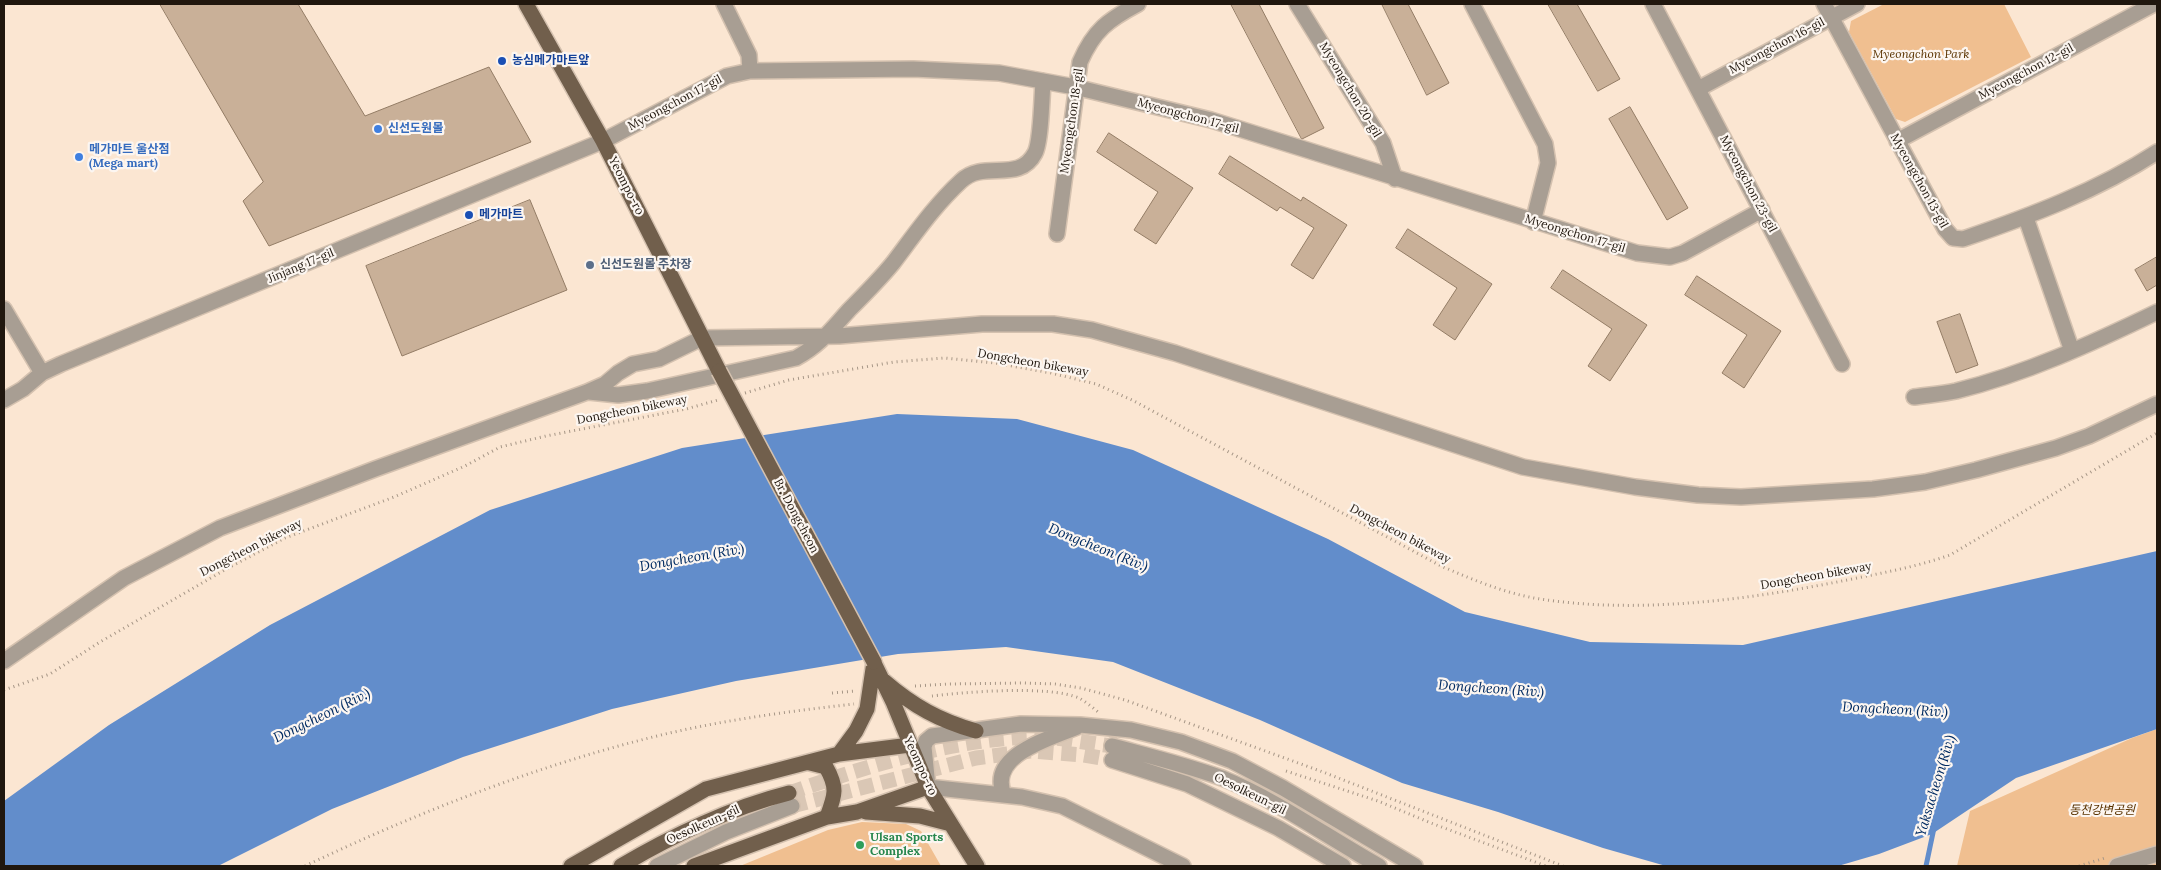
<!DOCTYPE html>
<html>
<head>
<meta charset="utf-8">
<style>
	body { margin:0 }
	#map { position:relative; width:2161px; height:870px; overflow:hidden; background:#fbe6d2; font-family:Lora,serif }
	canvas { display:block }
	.frame { position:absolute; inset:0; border:5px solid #20170e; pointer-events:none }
</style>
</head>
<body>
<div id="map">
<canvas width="2161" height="870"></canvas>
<div class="frame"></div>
</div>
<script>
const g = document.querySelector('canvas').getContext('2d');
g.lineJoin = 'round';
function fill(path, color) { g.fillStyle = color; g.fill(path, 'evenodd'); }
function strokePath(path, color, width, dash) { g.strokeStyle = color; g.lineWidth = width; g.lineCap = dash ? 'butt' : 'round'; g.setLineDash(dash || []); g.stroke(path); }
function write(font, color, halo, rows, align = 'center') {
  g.font = font + ' Lora,"Noto Sans KR",serif'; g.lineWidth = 4.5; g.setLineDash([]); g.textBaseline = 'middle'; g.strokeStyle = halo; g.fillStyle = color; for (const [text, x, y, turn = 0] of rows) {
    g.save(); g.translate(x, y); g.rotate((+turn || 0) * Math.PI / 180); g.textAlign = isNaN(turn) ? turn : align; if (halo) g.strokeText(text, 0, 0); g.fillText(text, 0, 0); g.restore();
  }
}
const green = new Path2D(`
	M1884,4H2004L2031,57L1905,122L1896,119L1849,32L1851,21Z
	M2157,729V866H1957L1970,811L2132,738Z
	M862,822L906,824L921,831L941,866H740L828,830Z`);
const water = new Path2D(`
	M897,414L1017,419L1133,450L1328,539L1465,612L1590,642L1743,645L2157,551V729L2016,778L1932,834L1879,854L1838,866H1666L1603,848L1498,812L1402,783L1260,720L1113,662L1006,647L898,654L736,681L612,709L463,757L332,809L218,866H4V801L109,725L270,625L490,510L682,448Z`);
const stream = new Path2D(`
	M1926,866L1934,828`);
const building = new Path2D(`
	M160,4H298L365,116L489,67L531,142L269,246L243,201L263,182Z
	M1231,4H1259L1324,128L1302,139Z
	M1382,4H1408L1449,83L1427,95Z
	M1548,4H1577L1620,79L1598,91Z
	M1630,107L1688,208L1667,220L1609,119Z
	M1109,133L1193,188L1156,244L1134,230L1158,192L1097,152Z
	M1230,156L1301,201L1303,197L1347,225L1313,279L1291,265L1314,228L1280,207L1277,211L1219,174Z
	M530,200L567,290L402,356L366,266Z
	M1408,229L1492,284L1455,340L1433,325L1457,288L1396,248Z
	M2157,257V285L2147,291L2135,270Z
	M1563,270L1647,325L1610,381L1588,366L1612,329L1551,288Z
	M1697,276L1781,331L1744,388L1722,373L1747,335L1685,295Z
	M1960,314L1978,365L1956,373L1937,322Z`);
const minorTunnel = new Path2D(`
	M792,806L976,758L1031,751L1084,755L1112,760`);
const majorTunnel = new Path2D(`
	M789,793C866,767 947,740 1029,737C1055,736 1086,743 1112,746`);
const path = new Path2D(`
	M745,393L789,380L818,375L894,362L944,358L995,363L1051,373L1096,384L1132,400L1441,566C1471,579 1502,592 1534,598C1635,615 1747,600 1847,580C1882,573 1916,567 1950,555L2157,433
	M915,686L948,684L1024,683L1055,684L1081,688L1125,700L1323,772L1563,866
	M4,690L50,674L100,642L230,567L285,538L394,497L465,466L500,447L546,436L686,409L718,400
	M832,693L856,691
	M932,696C965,692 1049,685 1079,698C1086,702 1092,707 1098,712
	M1286,771L1378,801L1431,823L1546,866
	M305,866C410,816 528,769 641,740C710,722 782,712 854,704
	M2079,866L2105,858`);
const minor = new Path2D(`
	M724,4L749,55L750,71
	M1297,4L1383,143L1395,179
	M1472,4L1545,144L1548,163L1533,222
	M1653,4L1842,364
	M1824,4L1945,229L1953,238L1963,239C2030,216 2097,191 2157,152
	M1698,89L1857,4
	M1897,141L2154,4
	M2026,218L2072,351
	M1057,234L1080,62C1094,30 1108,20 1138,4
	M4,309L42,373
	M589,392L618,395L647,391L796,358C820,345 831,330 849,310C864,295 880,279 893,263C915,234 934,206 961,181C984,159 1019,184 1035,153C1041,142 1042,96 1043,81
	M1914,397C1928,395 1942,394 1956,391C2025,374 2093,343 2157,312
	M4,400L23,389L42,373L61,364L603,141L727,76L750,71L913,69L999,73L1075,87L1211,120L1637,253L1670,257L1683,253L1762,210
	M4,661L124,578L220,528L375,469L587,392L605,384L618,373L633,364L659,359L702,338L839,336L982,324H1053L1092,330L1175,353L1523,467L1635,487L1698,495L1741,497L1873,489L1925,482L1976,470L2056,448L2089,436L2157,404
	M1112,746C1149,756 1186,765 1222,778C1277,800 1327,837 1379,866
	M1112,760L1187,784L1278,828L1343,866
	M1004,795C987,755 1049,739 1077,727
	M657,866L726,832L792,806
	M1183,866L1062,806L1022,797L928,787L924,747L926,741L932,736L1021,724L1080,725L1131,730L1181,742L1232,761L1283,788L1415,866
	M2117,866L2157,854`);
const major = new Path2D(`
	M526,4L603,141L719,371
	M874,663L893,702L928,787L977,866
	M884,681C913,706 940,721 976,731
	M839,754L910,745
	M810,763L826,767C838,788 835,795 827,817
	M866,812L920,816L951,824
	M571,866L706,789L839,754L856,731L867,709L874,662
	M621,866C671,836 733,807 789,793
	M694,866L827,817L857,812L928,787`);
const majorBridge = new Path2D(`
	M719,371L874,662`);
const markers = [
	[502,61,5,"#1a4fb4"],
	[378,129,5,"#3f7fe0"],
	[79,157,5,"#3f7fe0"],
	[469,215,5,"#1a4fb4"],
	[590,265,5,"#5c6f8a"],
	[860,845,5,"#2e9e5b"]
];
const streetNames = [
	["Myeongchon 16-gil",1777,46,-28],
	["Myeongchon 12-gil",2026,72,-28],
	["Myeongchon 20-gil",1350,90,59],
	["Myeongchon 17-gil",675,103,-28],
	["Myeongchon 17-gil",1188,116,15],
	["Myeongchon 18-gil",1072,121,-82],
	["Myeongchon 13-gil",1919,181,61],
	["Myeongchon 23-gil",1748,184,62],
	["Yeompo-ro",626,186,63],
	["Myeongchon 17-gil",1575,234,17],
	["Jinjang 17-gil",301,266,-23],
	["Dongcheon bikeway",1033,363,10],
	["Dongcheon bikeway",632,410,-11],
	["Br. Dongcheon",796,516,62],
	["Dongcheon bikeway",1400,534,28],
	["Dongcheon bikeway",251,548,-27],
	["Dongcheon bikeway",1816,576,-10],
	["Yeompo-ro",920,766,65],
	["Oesolkeun-gil",1250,794,26],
	["Oesolkeun-gil",703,825,-24]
];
const parkNames = [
	["Myeongchon Park",1921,55],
	["동천강변공원",2102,811]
];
const transitNames = [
	["농심메가마트앞",512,61],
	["메가마트",479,215]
];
const shopNames = [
	["신선도원몰",388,129],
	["메가마트 울산점",89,150],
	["(Mega mart)",89,164]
];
const serviceNames = [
	["신선도원몰 주차장",600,265]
];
const leisureNames = [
	["Ulsan Sports",870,838],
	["Complex",870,852]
];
const waterNames = [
	["Dongcheon (Riv.)",1098,548,22],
	["Dongcheon (Riv.)",692,558,-10],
	["Dongcheon (Riv.)",1491,689,4],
	["Dongcheon (Riv.)",1895,710,3],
	["Dongcheon (Riv.)",322,716,-26],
	["Yaksacheon(Riv.)",1936,786,-73]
];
fill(green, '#f0bf90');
fill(water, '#628dcb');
strokePath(stream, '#628dcb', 5);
fill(building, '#c9b098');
strokePath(building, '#937c65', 1);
strokePath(minorTunnel, '#dac7b5', 15, [15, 8]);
strokePath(majorTunnel, '#dac7b5', 15, [15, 8]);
strokePath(minor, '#d4c1af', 18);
strokePath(major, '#d4c1af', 18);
strokePath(path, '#a69686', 3, [1, 4]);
strokePath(minor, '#a89e93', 15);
strokePath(major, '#715f4c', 15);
strokePath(majorBridge, '#d4c1af', 18, []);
strokePath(majorBridge, '#715f4c', 15);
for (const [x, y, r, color] of markers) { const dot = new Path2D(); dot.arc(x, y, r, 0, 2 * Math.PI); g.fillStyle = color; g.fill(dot); strokePath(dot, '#fcf6f1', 2); }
write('12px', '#20170e', '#fcf6f1', streetNames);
write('italic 12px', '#5a3300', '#fcf6f1', parkNames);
write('bold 12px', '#164399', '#fcf6f1', transitNames, 'left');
write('bold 12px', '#366cbe', '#fcf6f1', shopNames, 'left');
write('bold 12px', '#4e5e75', '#fcf6f1', serviceNames, 'left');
write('bold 12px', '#27864d', '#fcf6f1', leisureNames, 'left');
write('italic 14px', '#012b62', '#fcf6f1', waterNames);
</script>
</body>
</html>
